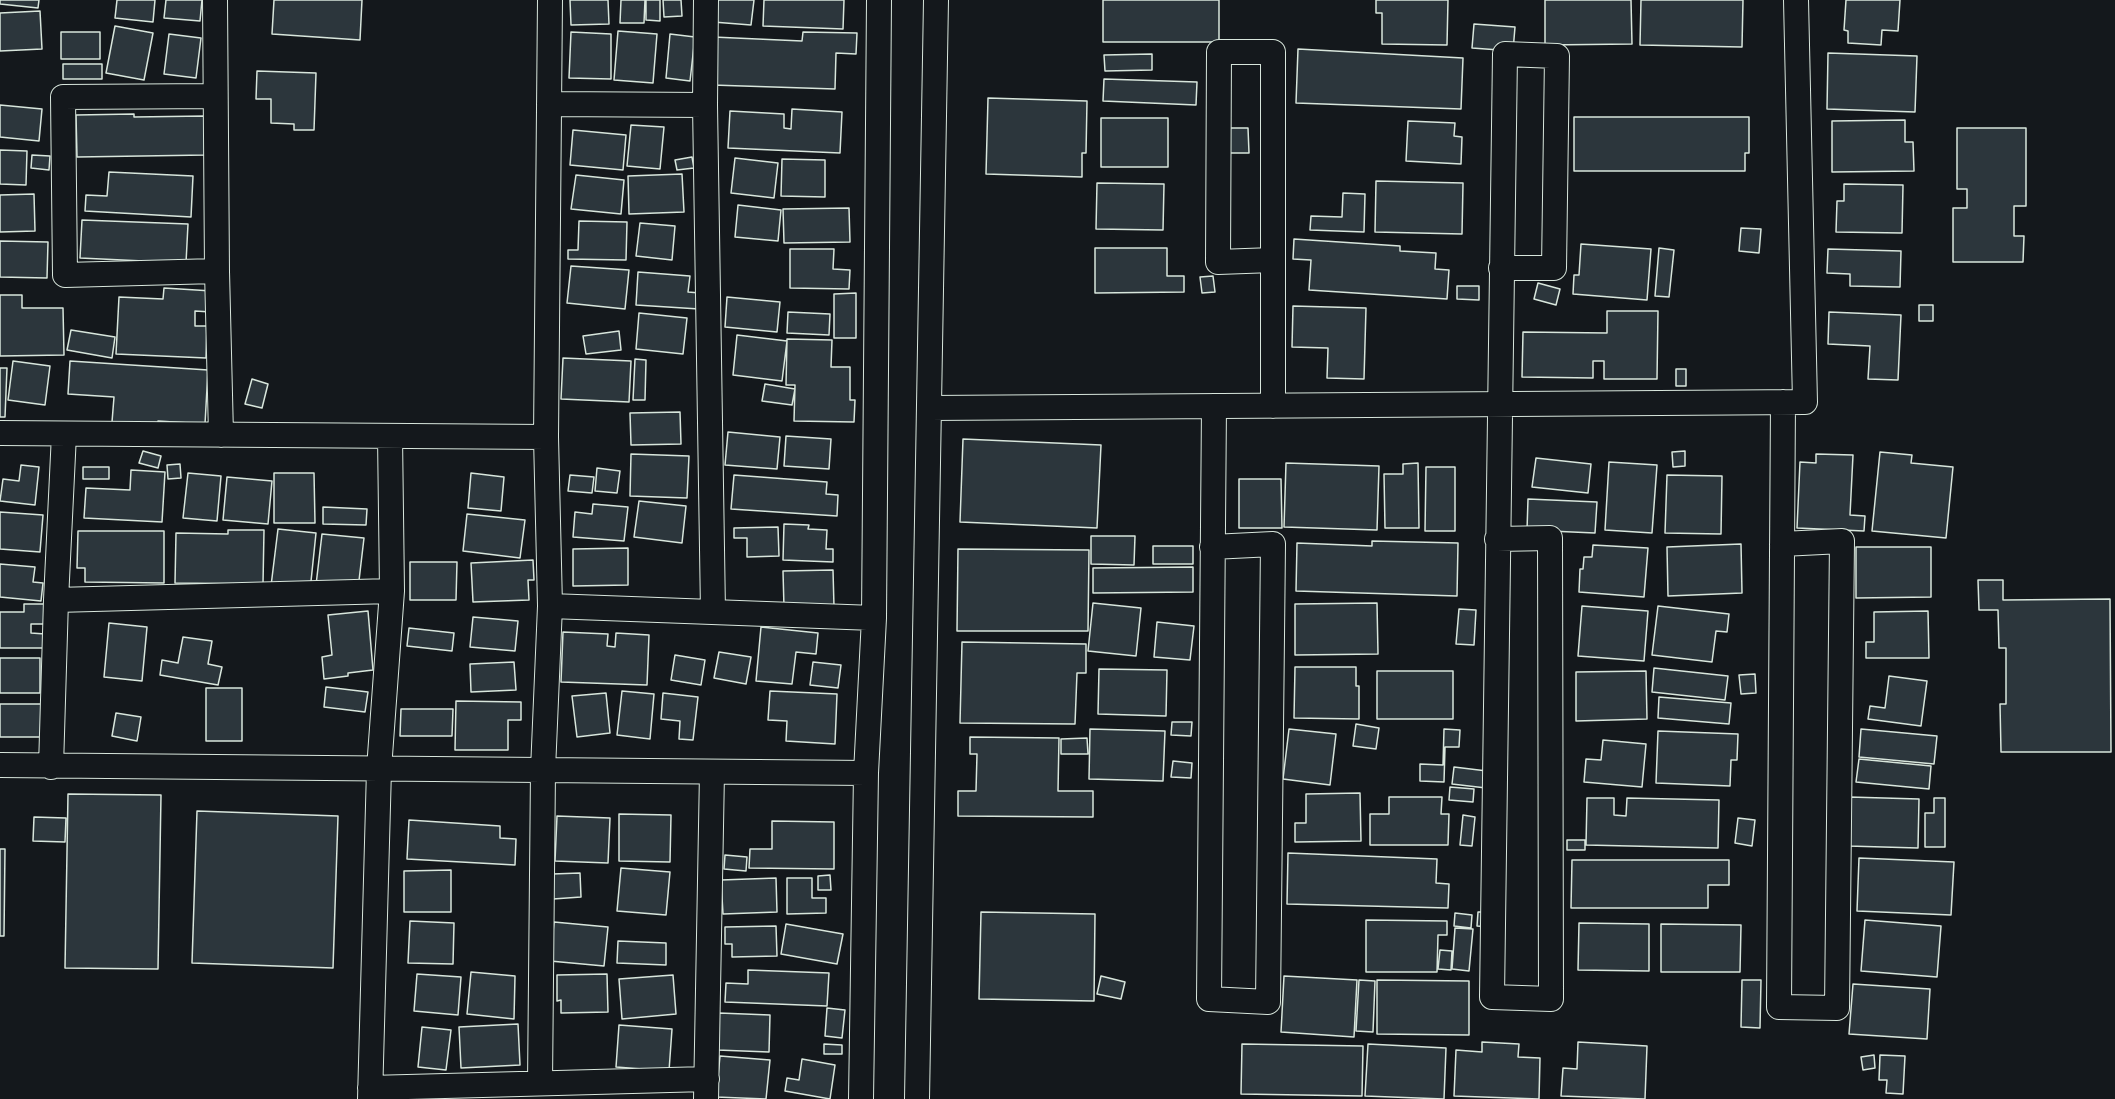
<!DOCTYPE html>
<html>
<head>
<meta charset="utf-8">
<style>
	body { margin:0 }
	canvas { display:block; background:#14181c }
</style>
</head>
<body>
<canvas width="2115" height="1099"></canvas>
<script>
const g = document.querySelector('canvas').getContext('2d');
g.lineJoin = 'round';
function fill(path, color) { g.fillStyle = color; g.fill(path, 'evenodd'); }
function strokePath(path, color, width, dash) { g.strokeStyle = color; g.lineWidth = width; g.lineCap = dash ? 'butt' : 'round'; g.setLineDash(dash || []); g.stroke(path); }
const building = new Path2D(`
	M0,0H39L38,8L0,4Z
	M117,0H155L153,22L115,18Z
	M166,0H202L200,21L164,18Z
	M274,0H362L360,40L272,34Z
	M570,0H608L609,24L571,25Z
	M621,0H645L644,23H620Z
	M646,0H660V21L646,20Z
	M663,0H681L682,16L664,17Z
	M715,0H754L751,25L713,22Z
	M764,0H844L843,29L763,26Z
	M1103,0H1219V42H1103Z
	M1376,0H1448L1447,45L1382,44V13H1376Z
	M1545,0H1631L1632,44L1545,45Z
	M1641,0H1743L1742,47L1640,45Z
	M1846,0H1900L1898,31L1882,30L1881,45L1848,43V31L1844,30Z
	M40,11L42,49L0,51V13Z
	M1474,24L1515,27L1513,51L1472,48Z
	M115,26L153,33L144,80L106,73Z
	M618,31L657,34L653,83L614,80Z
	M61,32H100V59H61Z
	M571,32L611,34V79L569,78Z
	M803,32L857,33L856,54L836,53L835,89L712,85L713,37L802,41Z
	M169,34L201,38L196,78L164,74Z
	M670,34L695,37L690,81L666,78Z
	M1298,49L1463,58L1461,109L1296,103Z
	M1828,53L1917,56L1915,112L1827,109Z
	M1152,54V70L1105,71L1104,55Z
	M63,64H102V79H63Z
	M257,71L316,73L314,130H294V124L271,123V99H256Z
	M1104,79L1197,82L1196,105L1103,101Z
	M988,98L1087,101L1086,153H1082V177L986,174Z
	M0,105L42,109L39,141L0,137Z
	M792,109L842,112L840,153L728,148L730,111L784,114V128L791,129Z
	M134,114V117L205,116L206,155L77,157L76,115Z
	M1574,117H1749V153H1745V171H1574Z
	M1101,118H1168V167H1101Z
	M1905,120V142H1913L1914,171L1832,172V121Z
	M1408,121L1455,123L1454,136L1462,137L1461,164L1406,161Z
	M631,125L664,127L660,169L627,166Z
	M1229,128H1248L1249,153H1230Z
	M1957,128H2026V206H2014V236H2024L2023,262H1953V208H1967V189H1957Z
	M573,130L626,135L623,170L570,165Z
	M0,150L27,151L26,185L0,184Z
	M32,155L50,156L49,170L31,168Z
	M692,157L694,168L677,170L675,160Z
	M735,158L778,163L774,198L731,193Z
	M782,159L825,160V197L781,196Z
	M109,172L193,176L191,217L85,211L86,195L107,196Z
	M682,174L684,212L629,214L628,176Z
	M576,175L624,180L621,214L571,209Z
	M1376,181L1463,183L1462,234L1375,232Z
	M1097,183L1164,184L1163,230L1096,229Z
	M1844,184L1903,185L1902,233L1836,232L1837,201H1844Z
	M1343,193L1365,194L1364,232L1310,230L1311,216L1342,217Z
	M34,194L35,231L0,232V195Z
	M738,205L781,210L778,241L735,237Z
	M849,208L850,242L784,243L783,209Z
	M82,220L188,224L186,263L80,258Z
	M579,221L627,222L626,260L568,259V250H578Z
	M640,223L675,226L672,260L636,256Z
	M1741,228L1761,229L1759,253L1739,251Z
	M1294,239L1400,246V251L1436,253L1435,269L1449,270L1447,299L1309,290L1311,260L1293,259Z
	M0,241L48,242L47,278L0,277Z
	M1581,244L1651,249L1647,300L1573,294L1574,275H1579Z
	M1095,248H1167V276H1184V292L1095,293Z
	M1659,248L1674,250L1669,297L1655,296Z
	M790,249H834L833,269L850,270L849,289L790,288Z
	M1828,249L1901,251L1900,287L1850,286V274L1827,273Z
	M571,266L629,270L625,309L567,303Z
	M638,272L690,276L688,292L700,293L699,309L636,305Z
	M1213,276L1215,292L1202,293L1200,277Z
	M1538,283L1560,289L1556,305L1534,299Z
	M1457,286H1479V300L1457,299Z
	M164,288L212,291L211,312L195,311V326H207L206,358L116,354L119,297L163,299Z
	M856,293V338H834V294Z
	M0,295H22V308H63L64,355L0,356Z
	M727,297L780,302L777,332L725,327Z
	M1919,305H1933V321H1919Z
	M1293,306L1366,308L1364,379L1327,378L1328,348L1292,347Z
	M1607,311H1658L1657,379H1604V361H1593V378L1522,377L1523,332L1607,333Z
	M788,312L830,314L829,335L787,333Z
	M1829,312L1901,315L1898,380L1868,379L1870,346L1828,344Z
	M639,313L687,318L683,354L636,349Z
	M71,330L115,337L112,358L67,350Z
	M619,331L621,350L586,354L583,336Z
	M737,335L787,341L782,381L733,375Z
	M787,339L832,340L831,367H850V400H855L854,422L794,421L795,385H786Z
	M563,358L631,361L629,402L561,399Z
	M635,359L646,360L645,400H633Z
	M13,361L50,366L45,405L8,400Z
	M70,361L208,370L205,424L158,421V425L112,422L114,397L68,394Z
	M0,368H7L5,417H0Z
	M1676,369H1686V386H1676Z
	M252,379L268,384L262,408L245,404Z
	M765,384L795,389L792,405L762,401Z
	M680,412L681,444L631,445L630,413Z
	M728,432L780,437L777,469L725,465Z
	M786,436L831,439L829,469L784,466Z
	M963,439L1101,445L1097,528L960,522Z
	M143,451L161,456L158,468L139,463Z
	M1685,451V466L1673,467L1672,452Z
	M1880,452L1912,455L1911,463L1953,467L1946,538L1872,531Z
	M631,454L689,456L687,498L630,496Z
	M1816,454L1853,455L1850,515L1865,516L1864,531L1797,528L1800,462L1816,463Z
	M1536,458L1591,464L1588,493L1532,487Z
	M1609,462L1657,465L1652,533L1605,530Z
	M1286,463L1379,466L1377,530L1284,527Z
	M1418,463L1419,528H1385L1384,474H1403V464Z
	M180,464L181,478L168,479L167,465Z
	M21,465L39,467L35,505L0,501L3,479L19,481Z
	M83,467H109V479H83Z
	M1426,467H1455V531H1425Z
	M597,468L620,471L617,493L595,491Z
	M131,470L165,472L162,522L84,518L86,488L130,490Z
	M188,473L221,476L217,521L183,518Z
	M274,473H314L315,523H274Z
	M471,473L504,477L501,511L468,508Z
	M570,475L594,477L592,493L568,491Z
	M734,475L827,482L826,494L838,495L837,516L731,509Z
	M1667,475L1722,476L1721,534L1665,533Z
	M227,477L272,481L268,524L223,520Z
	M1239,479H1281L1282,528H1239Z
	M1528,499L1597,502L1595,533L1527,530Z
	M639,501L686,506L682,543L634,537Z
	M593,504L628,507L624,541L573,537L575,512L592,514Z
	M323,507L367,509L366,525L323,524Z
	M0,512L43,515L40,552L0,549Z
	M467,514L525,520L520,558L463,551Z
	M784,524L809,525L808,529L827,530L826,549H833V562L783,560Z
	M778,527L779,556L747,557V538H734V528Z
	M278,529L316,533L310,591L271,586Z
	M228,530H264L263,584L175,583L176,533L228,534Z
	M78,531H164V583L85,582V568H77Z
	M322,534L364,538L358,589L316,585Z
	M1091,536H1135L1134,565L1091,564Z
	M1372,541L1458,543L1457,596L1296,591L1297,543L1372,546Z
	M1741,544L1742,593L1668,596L1667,547Z
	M1593,545L1648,548L1644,597L1579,592L1580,569H1583L1584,557H1592Z
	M1153,546H1193V564H1153Z
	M1856,547H1931V597L1856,598Z
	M628,548V585L573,586V549Z
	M958,549L1089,550L1088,631H957Z
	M533,560L534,580H528L529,600L473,602L471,563Z
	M410,562H457L456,600H410Z
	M0,564L35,567L33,582L43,583L41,601L0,597Z
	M1193,567V592L1093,593V568Z
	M833,570L834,607L784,608L783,571Z
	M1978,580H2003V600L2110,599L2111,752H2001L2000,704H2006V648H1999L1998,610H1979Z
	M1093,603L1141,608L1136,656L1088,651Z
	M1377,603L1378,654L1295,655V604Z
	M24,604H45V624H31V633L45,634L46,648H0V612H24Z
	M1582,606L1648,611L1644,661L1578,656Z
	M1658,606L1729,614L1727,632L1716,631L1712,662L1652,655Z
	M1459,609L1476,610L1474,645L1456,644Z
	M368,611L373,670L348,673V676L324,679L322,657L332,655L328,615Z
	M1928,611L1929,658H1866V642H1874V612Z
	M473,617L518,621L515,651L470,647Z
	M1157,622L1194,626L1190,660L1154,657Z
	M109,623L147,627L142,681L104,677Z
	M761,627L818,633L816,654L796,652L792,684L756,681Z
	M409,628L454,633L452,651L407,646Z
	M563,632L608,634L607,646L615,647L616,633L649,635L647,685L561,682Z
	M183,637L212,641L208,664L222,667L218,685L160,675L162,660L178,663Z
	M962,642L1086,644V673H1077L1075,724L960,723Z
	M719,652L751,657L746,684L714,678Z
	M675,655L705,660L701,685L671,680Z
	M0,658H40V693H0Z
	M514,662L516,690L471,692L470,664Z
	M813,662L841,665L838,688L810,685Z
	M1295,667H1356V686H1359V719L1294,718Z
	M1654,668L1728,676L1725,700L1652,692Z
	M1099,669L1167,670L1166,716L1098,714Z
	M1377,671H1453V719H1377Z
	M1646,671L1647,719L1576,721V672Z
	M1755,674L1756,693L1741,694L1739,675Z
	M1889,676L1927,681L1921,726L1868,719L1870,706L1885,708Z
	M326,687L368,692L365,712L324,707Z
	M206,688H242V741H206Z
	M622,691L654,694L650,739L617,735Z
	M770,691L837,694L835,744L786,741L787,721L768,720Z
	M606,693L610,733L577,737L572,696Z
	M663,693L698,697L693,740L679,739L680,721L661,719Z
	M1659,697L1731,703L1729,724L1658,718Z
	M456,701L521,702V720H508V750H455Z
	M0,704H42V737H0Z
	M401,709H453L452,736H400Z
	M116,713L141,717L137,741L112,736Z
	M1172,722H1192L1191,736L1171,735Z
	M1356,724L1379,728L1376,749L1353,746Z
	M1090,729L1165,731L1163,781L1089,779Z
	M1289,729L1336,734L1330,785L1283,779Z
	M1444,729L1460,730L1459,747H1445L1444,782L1420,781V764L1443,765Z
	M1861,729L1937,736L1934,764L1859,757Z
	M1658,731L1738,734L1737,760H1731L1730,786L1656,783Z
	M970,737L1059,738L1058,791H1093V817L958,816V791H976L977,754H970Z
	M1087,738L1088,754H1061V739Z
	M1603,740L1646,744L1642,787L1584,782L1586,759L1601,760Z
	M1859,759L1931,766L1929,789L1856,782Z
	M1173,761L1192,763L1191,778L1171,777Z
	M1454,767L1487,771L1486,788L1452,784Z
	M1450,787L1474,789L1473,802L1449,800Z
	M1360,793L1361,841L1295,842V823H1306V794Z
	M68,794L161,795L158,969L65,968Z
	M1389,797H1442L1441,814H1449L1448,845H1370V814H1389Z
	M1849,797L1919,799L1918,848L1848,846Z
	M1587,798H1614V815L1626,816L1627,798L1719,800L1718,848L1586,845Z
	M1934,798H1945V847H1925V813H1934Z
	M197,811L338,816L333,968L192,963Z
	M619,814L671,815L670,862L619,861Z
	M1463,815L1475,817L1472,846L1460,845Z
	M557,816L610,818L608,863L555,861Z
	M34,817L66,818L65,842L33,841Z
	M1738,818L1755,820L1752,846L1735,843Z
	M409,820L500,826V838L516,839L515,865L407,859Z
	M772,821L834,822V869L749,868L750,849H772Z
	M1567,840H1585V850H1567Z
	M0,849H5L4,936H0Z
	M1288,853L1437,859L1436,883L1449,884L1448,908L1287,904Z
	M725,855L747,857L746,871L724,869Z
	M1859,858L1954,862L1951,915L1857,911Z
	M1572,860H1729V885H1708V908H1571Z
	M621,868L670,872L666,915L617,911Z
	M451,870V912H404V871Z
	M580,873L581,897L553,899L552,874Z
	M830,875L831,890H818V876Z
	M776,878L777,912L723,914L721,880Z
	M787,878H812V898H826V913L787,914Z
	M981,912L1095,914L1094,1001L979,999Z
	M1478,912H1492L1491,927L1477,926Z
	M1455,913L1472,915L1471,928L1454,926Z
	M1366,920L1447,921V935H1438L1437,972H1366Z
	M1865,920L1941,926L1937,977L1861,971Z
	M410,921L454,923L453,964L408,963Z
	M554,922L608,927L604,966L550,961Z
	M1579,923L1649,924V971L1578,970Z
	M786,924L843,934L837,964L781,954Z
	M1661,924L1741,925L1740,972H1661Z
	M776,926L777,956L732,957V944H725V927Z
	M1455,928L1473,929L1469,971L1452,969Z
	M618,941L666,943V965L617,963Z
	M1440,950L1452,951L1451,970L1438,969Z
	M748,970L829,973L827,1006L725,1002L726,983L748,984Z
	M471,972L515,976L514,1019L467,1014Z
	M417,974L461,977L458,1015L414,1011Z
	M607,974L608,1012L561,1013V1000L557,1001V975Z
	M673,975L676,1014L622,1019L619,979Z
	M1101,976L1125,982L1121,999L1097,994Z
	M1284,976L1357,980L1354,1037L1281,1032Z
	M1359,980L1375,981L1373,1032L1356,1031Z
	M1377,980L1469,981V1035L1377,1034Z
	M1742,980H1761L1760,1028L1741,1027Z
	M1853,984L1930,989L1927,1039L1849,1034Z
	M827,1008L845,1010L842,1038L825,1036Z
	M719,1013L770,1015L769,1052L717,1050Z
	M518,1024L520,1065L461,1068L459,1027Z
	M619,1025L672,1029L669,1071L616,1067Z
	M422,1027L451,1030L446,1070L418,1067Z
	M1482,1042L1519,1044L1518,1057L1540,1058L1539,1099L1454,1096L1456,1050L1482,1052Z
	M1578,1042L1647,1046L1645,1099L1561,1096L1563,1068L1577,1069Z
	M824,1044L842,1045V1054H824Z
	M1242,1044L1363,1046L1362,1096L1241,1094Z
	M1368,1044L1446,1048L1444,1099L1365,1096Z
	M1874,1055L1875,1068L1863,1070L1861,1057Z
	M1880,1055L1905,1056L1903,1094L1886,1093L1887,1080H1879Z
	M720,1056L770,1060L766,1099L716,1097Z
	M802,1059L835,1065L830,1099L785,1091L787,1078L799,1080Z`);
const minor = new Path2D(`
	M215,0L217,271L221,435
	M706,0L705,105L713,612
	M215,96L63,97L65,275L217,271
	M549,104L705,105
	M1273,260L1218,262L1219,52H1273V406
	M930,408L1805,402L1796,0
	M0,433L546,437
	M64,434L56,600L392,591L390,436
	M1497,539L1550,538L1551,999L1492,997C1496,683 1499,369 1505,54L1557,56L1554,268H1501
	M1782,544L1842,541L1837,1008L1779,1007L1783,402
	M1212,547L1273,544L1268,1002L1209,999L1214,406
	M550,606L874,618
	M0,765L866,773
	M51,767L56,600
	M540,1083L543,770L550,606L546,437L550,0
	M370,1088L707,1079
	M370,1099L379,769L392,591
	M706,1099L712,772
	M861,1099L866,773L874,618L879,0
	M917,1099L936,0`);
fill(building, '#2c363c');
strokePath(building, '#d8e6dc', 1.5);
strokePath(minor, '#d8e6dc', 26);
strokePath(minor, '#14181c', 24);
</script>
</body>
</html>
